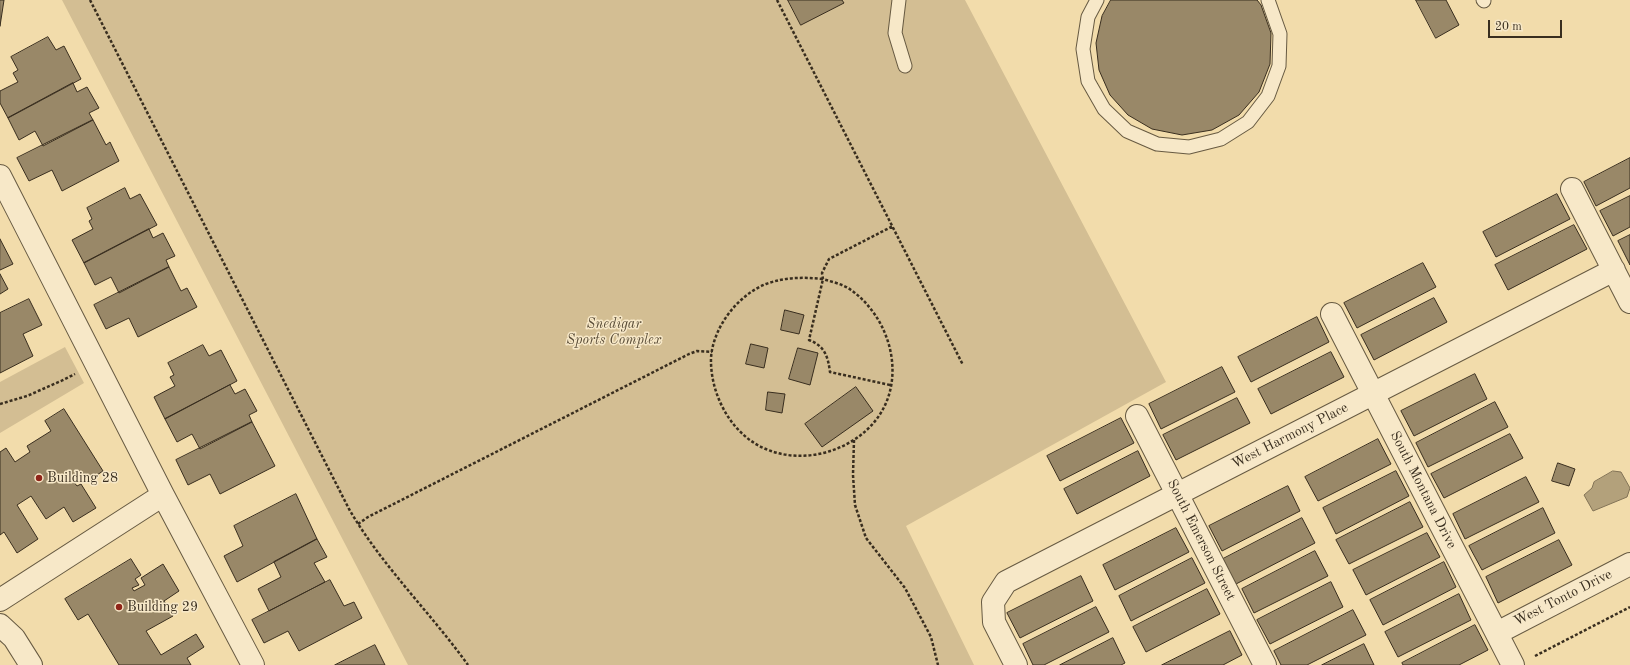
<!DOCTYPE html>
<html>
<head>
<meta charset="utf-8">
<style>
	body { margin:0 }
	#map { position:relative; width:1630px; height:665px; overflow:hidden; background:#f2dcab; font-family:"Old Standard TT",serif }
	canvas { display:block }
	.scale { position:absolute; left:1488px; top:20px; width:74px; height:18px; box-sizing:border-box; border:2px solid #392e1f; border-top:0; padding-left:5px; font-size:12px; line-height:14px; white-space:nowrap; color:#392e1f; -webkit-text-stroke:3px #f7e8c8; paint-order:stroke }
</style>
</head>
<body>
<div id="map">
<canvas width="1630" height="665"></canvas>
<div class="scale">20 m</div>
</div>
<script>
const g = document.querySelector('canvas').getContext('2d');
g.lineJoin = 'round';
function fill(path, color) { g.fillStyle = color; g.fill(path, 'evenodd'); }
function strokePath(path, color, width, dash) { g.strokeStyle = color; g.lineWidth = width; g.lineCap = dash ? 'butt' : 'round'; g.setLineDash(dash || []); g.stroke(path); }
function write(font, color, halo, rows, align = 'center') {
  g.font = font + ' "Old Standard TT",serif'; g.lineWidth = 3; g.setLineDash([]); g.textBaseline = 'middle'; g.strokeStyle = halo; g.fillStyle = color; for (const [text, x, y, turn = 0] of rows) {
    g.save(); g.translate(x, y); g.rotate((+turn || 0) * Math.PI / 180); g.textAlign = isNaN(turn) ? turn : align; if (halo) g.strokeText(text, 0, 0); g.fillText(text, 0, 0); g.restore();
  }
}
const green = new Path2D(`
	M62,0H965L1166,382L906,526L974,665H408Z
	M65,347L84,383L0,433V382Z`);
const water = new Path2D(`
	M1613,471L1621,472L1630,488L1627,497L1593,511L1584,495L1592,488L1594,482Z`);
const building = new Path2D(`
	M0,0H4L0,26Z
	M788,0H842L844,3L801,25Z
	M1111,0H1257L1261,5L1271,33L1270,64L1259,92L1239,115L1212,130L1182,135L1152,129L1128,115L1110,95L1099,70L1096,43L1102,16Z
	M1416,0H1446L1459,25L1436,38Z
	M48,37L56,50L64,46L81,79L8,118L0,103V91L18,82L13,73L18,70L11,57Z
	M73,83L77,92L87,87L99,108L89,113L93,120L43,146L35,131L19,140L8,118Z
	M93,120L106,145L110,142L119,161L62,191L52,170L29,181L17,158Z
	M1630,158V188L1596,206L1584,182Z
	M125,188L130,199L140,194L157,225L84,263L72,240L93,229L89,221L92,219L87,208Z
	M1557,194L1570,219L1496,257L1483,232Z
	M1630,196V227L1613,236L1600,211Z
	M1574,225L1587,249L1508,290L1495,265Z
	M149,229L153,238L163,233L175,256L166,260L169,267L119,293L111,277L95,285L84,263Z
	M1630,235V265L1618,241Z
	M0,239L13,264L0,270Z
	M1423,263L1436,287L1357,328L1344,303Z
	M169,267L181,291L187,288L197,307L138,337L129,318L106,329L94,305Z
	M0,274L8,289L0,294Z
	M1434,298L1447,322L1374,360L1361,335Z
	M29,299L42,325L23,334L33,356L0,373V313Z
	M785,310L804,315L799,334L781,330Z
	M1317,317L1329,342L1251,382L1238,357Z
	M751,344L768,348L764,368L746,364Z
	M203,345L209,356L221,350L237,381L165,419L154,397L175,386L170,377L174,375L168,363Z
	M798,348L818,353L810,385L789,379Z
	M1331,352L1344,377L1271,414L1258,389Z
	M1222,367L1235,392L1161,429L1149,404Z
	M1475,374L1487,399L1414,436L1401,411Z
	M230,385L235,394L245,389L257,411L249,415L252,422L200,449L192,434L177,442L165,419Z
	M856,387L873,411L822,447L805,424Z
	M768,392L785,394L782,413L766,410Z
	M1237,398L1250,423L1176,460L1163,435Z
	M1495,402L1508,427L1428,467L1416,443Z
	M64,409L103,471L88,481L84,474L73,481L77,486L81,484L96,508L73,522L64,507L46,519L31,496L17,505L38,539L17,553L4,532L0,535V452L6,448L15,462L30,452L27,446L51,431L45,421Z
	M1121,418L1134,443L1060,481L1047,456Z
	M252,422L275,466L220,494L210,474L188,485L176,460Z
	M1510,434L1523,458L1444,498L1431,474Z
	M1378,439L1391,464L1318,501L1305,477Z
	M1138,451L1150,476L1077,514L1064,489Z
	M1558,463L1575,469L1569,486L1552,481Z
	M1396,471L1409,496L1336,534L1323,508Z
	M1526,477L1539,502L1465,539L1453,514Z
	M1288,486L1300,511L1222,551L1209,526Z
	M296,494L317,539L237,582L224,556L243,546L234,526Z
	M1410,502L1423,527L1349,564L1336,540Z
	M1543,508L1555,533L1482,570L1469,546Z
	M1302,518L1315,543L1236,584L1223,559Z
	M1176,528L1189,552L1115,590L1103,565Z
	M1427,533L1440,557L1366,595L1353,570Z
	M317,539L327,557L314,563L325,582L269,611L258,589L281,577L274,562Z
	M1559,540L1572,565L1498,603L1486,577Z
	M1315,551L1328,576L1254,613L1242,589Z
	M1192,558L1205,583L1131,621L1119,596Z
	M131,559L141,575L135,579L139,585L132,588L134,591L145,585L141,578L163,564L179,591L164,601L173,616L146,631L161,655L196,634L204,647L187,658L191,665H119L88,614L78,620L65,599Z
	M1444,562L1456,587L1383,625L1370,600Z
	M1081,576L1093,601L1020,638L1007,613Z
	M330,580L344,606L354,602L362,618L299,651L288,631L264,643L252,620Z
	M1331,582L1343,607L1270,644L1257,620Z
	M1207,589L1220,614L1146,652L1133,627Z
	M1459,594L1471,620L1398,657L1385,632Z
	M1096,607L1109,632L1044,665H1033L1023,644Z
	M1353,610L1366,635L1307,665H1281L1274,651Z
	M1475,625L1488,650L1459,665H1403L1402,663Z
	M1230,631L1242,655L1223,665H1162Z
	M1113,638L1125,663L1121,665H1060Z
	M1364,644L1374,665H1322Z
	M375,645L385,665H335Z`);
const path = new Path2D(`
	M90,0L349,509C382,566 430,612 468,665
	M777,0L963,365
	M890,385L830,372C828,357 825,346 809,340L823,279C803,277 785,277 766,284C738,295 713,327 711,358C710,397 734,439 771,451C813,466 868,445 886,403C903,363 885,314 851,290C843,284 832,282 823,279L822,273L829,259L893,226
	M0,404L27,396L61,381L75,374
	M854,440L853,475L855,505L866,538L905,588L931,637L938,665
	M358,524L368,517L689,354L697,351L712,352
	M1535,656L1630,607`);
const lane = new Path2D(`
	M899,0L895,33L905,66
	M1097,0L1088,17L1083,49L1088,81L1104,109L1127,131L1157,144L1189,147L1221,139L1248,122L1268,96L1279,66L1280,34L1268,0
	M1483,0L1484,1`);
const street = new Path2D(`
	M0,176L163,495L253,665
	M1572,189L1630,302
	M1332,314L1513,665
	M1137,416L1265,665
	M0,600L163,495
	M0,625L14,638L31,665
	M1497,633L1630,564
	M1016,665L994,622L993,602L1006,582L1614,270`);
const markers = [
	[39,478,4,"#8f2418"],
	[119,607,4,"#8f2418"]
];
const parkNames = [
	["Snedigar",614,324],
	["Sports Complex",614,340]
];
const streetNames = [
	["West Harmony Place",1290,436,-27],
	["South Montana Drive",1423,490,63],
	["South Emerson Street",1201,540,63],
	["West Tonto Drive",1563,598,-27]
];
const poiNames = [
	["Building 28",47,478],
	["Building 29",127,607]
];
fill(green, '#d3be93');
fill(water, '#b3a17b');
strokePath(water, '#827356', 1);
fill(building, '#998868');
strokePath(building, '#392e1f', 1);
strokePath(lane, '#675a42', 15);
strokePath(street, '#675a42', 24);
strokePath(path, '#392e1f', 2.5, [3, 2]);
strokePath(lane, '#f7e8c8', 13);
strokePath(street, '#f7e8c8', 22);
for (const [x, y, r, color] of markers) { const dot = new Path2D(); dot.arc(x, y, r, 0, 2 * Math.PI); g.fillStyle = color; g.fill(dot); strokePath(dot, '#f7e8c8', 1.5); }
write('italic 14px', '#584b36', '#f7e8c8', parkNames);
write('14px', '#392e1f', '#f7e8c8', streetNames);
write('14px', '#392e1f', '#f7e8c8', poiNames, 'left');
</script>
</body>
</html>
